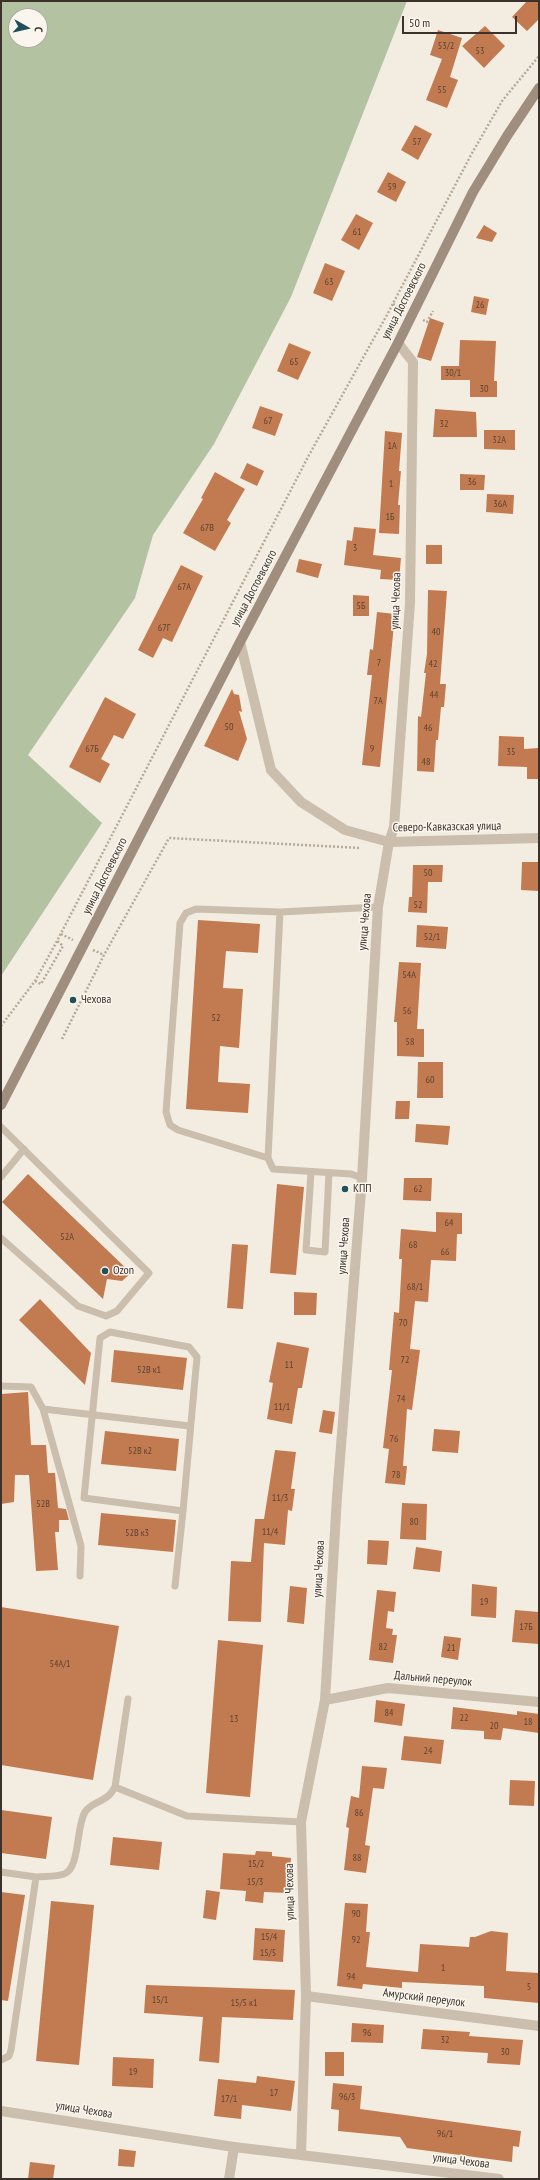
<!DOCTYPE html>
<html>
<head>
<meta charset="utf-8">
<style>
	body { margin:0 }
	#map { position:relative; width:540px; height:2180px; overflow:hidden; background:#f3ede1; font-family:"PT Sans Narrow",sans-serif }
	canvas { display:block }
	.frame { position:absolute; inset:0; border:2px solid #3a322b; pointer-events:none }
	.north { position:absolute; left:8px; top:8px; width:40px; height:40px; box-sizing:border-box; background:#faf6ee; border:1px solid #ada8a0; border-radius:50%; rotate:98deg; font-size:11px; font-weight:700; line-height:16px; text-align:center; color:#3a322b }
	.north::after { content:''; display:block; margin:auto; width:14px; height:18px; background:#21505a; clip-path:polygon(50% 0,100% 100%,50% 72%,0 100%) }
	.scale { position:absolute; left:402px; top:16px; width:115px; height:18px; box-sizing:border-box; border:2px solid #3a322b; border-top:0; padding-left:5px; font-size:12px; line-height:14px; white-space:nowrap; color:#3a322b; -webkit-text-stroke:3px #faf6ee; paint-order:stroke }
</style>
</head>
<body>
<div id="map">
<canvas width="540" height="2180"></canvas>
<div class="frame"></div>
<div class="north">С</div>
<div class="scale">50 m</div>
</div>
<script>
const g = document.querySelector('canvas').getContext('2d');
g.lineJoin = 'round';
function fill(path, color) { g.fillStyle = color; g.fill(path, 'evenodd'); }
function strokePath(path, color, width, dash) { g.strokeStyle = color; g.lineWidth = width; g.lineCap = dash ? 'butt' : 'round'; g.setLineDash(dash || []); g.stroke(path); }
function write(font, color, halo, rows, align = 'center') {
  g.font = font + ' "PT Sans Narrow",sans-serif'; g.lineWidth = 3; g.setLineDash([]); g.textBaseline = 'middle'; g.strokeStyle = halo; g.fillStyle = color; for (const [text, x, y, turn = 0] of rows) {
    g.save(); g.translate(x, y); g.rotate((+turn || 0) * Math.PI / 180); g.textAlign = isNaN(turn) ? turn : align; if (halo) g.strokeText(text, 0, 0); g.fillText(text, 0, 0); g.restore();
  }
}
const green = new Path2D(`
	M1,1H407L291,297L214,444L153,535L135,598L28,755L102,823L1,976ZM16,16H40V40H16Z`);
const building = new Path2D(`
	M527,1H539V19L527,31L512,17Z
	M485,26L505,46L484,68L462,46Z
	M438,30L462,38L450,77L458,80L447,108L426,100L442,59L430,55Z
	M415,125L432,134L418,160L401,150Z
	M388,172L406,182L396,202L377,192Z
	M356,214L373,223L359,250L341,240Z
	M484,225L497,233L492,242L476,238Z
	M325,263L345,271L332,301L313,293Z
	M474,296L489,299L486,315L471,312Z
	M430,318L444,323L431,361L417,357Z
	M460,340L496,341L494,381H497V397H470V380H441V366H459Z
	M289,343L311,352L298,380L277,371Z
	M260,406L283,414L275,436L252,428Z
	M435,409L476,412L477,437H433Z
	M484,430H515V450L484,449Z
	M385,431L402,433L399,471H401L398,505H400L399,534L379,533Z
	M247,463L264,471L257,486L240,478Z
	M215,472L245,489L227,520L231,523L215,551L183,533L203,499L201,498Z
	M460,474L485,475L484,490H460Z
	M487,494L514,495L513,514L486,512Z
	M354,527L376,529L373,555L401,558L399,580L380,579L381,570L344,565L347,540L352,541Z
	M426,545H442V564H426Z
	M299,559L322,564L318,578L296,572Z
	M181,565L203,576L172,642L163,638L153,658L138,650Z
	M428,590L447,591L440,684H446L444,707H441L438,740H436L434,772L417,771L418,716L421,717L426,673H424L427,654Z
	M353,595L369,596V616H353Z
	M377,612L395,614L380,767L362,765L372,675H367L370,649L373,650Z
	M232,689L234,694L239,695L242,712L239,711L247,739L238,761L204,746Z
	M105,697L136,714L123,739L114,735L101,759L110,764L100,783L69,767Z
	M499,736L524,737V749L539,748V779H527V767L498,766Z
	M522,862H539V891L521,890Z
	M413,865H443L442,882H428L427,913L408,912L409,897H412Z
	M198,920L260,924L258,953L226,951L223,988L243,989L239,1048L220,1046L218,1082L250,1084L248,1113L186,1109Z
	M417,925L448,927L446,949L416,947Z
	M399,962L421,963L417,1029H424V1057L397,1056V1022H394Z
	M418,1062H443V1098H417Z
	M396,1101H410L409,1119H395Z
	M416,1124L450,1126L448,1145L415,1142Z
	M28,1174L131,1273L122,1281L107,1279L103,1299L2,1202Z
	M404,1178H432L431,1201L403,1200Z
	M277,1184L304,1187L296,1275L270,1273Z
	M436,1212L462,1213V1234H457L456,1261L431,1260L428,1302L415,1301L410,1349L420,1350L412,1410L407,1409L403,1466H407L405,1485L385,1483L389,1449L383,1448L392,1370H389L394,1312L399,1313L402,1259H399L401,1229L436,1232Z
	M232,1244L248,1245L243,1309L227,1308Z
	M294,1292L317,1293L316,1315H294Z
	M40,1299L91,1353L85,1385L19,1320Z
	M277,1342L309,1348L302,1388H298L292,1424L267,1419L273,1383L269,1382Z
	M114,1350L187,1358L183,1390L111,1382Z
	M28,1392L31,1445H46L48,1473H55L58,1508L66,1509L69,1520H59V1532H55L58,1570L36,1571L29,1475H15L14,1502L1,1504V1394Z
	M323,1410L335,1412L332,1434L319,1432Z
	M434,1429L460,1431L458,1453L432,1451Z
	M105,1431L179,1439L176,1471L101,1464Z
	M275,1450L296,1452L291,1489H295L292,1511L288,1510L285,1545L264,1543L261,1622L228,1621L231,1561L251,1562L255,1519H264Z
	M402,1503L427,1504L426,1540L400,1539Z
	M101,1513L176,1520L173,1552L98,1545Z
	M368,1540L389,1541L387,1565L367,1564Z
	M416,1547L442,1551L440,1572L413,1569Z
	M472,1584L497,1587L496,1618L471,1616Z
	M290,1586L307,1588L304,1624L287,1622Z
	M377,1590L396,1592L394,1612L388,1611L386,1628L393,1629L392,1635H397L393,1663L369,1660Z
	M1,1607L119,1626L93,1780L1,1765Z
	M515,1610L539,1612V1644L512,1642Z
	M444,1636L461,1638L458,1660L441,1657Z
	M218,1640L263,1645L250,1797L206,1793Z
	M376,1700L405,1704L402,1726L374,1722Z
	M453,1707L517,1715V1711L539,1714V1733L503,1728L501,1740L484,1739V1731L451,1729Z
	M404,1736L444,1740L441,1764L401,1760Z
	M362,1766L387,1768L384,1789L373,1788L365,1845L370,1846L366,1873L344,1870L349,1828L346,1827L351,1796L359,1798Z
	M510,1780L535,1781L534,1806L509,1805Z
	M1,1810L52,1817L46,1859L1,1853Z
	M113,1837L162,1842L159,1870L110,1865Z
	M256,1851L272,1852V1856L291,1858L288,1893L264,1892L263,1903L245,1901L246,1891L220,1889L223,1853L255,1855Z
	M206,1890L220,1892L216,1920L203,1918Z
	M1,1892L25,1895L8,2001L1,2000Z
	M51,1901L94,1905L79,2065L36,2061Z
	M345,1903L368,1904L366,1932H370L366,1967L418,1972L420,1944L469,1947L470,1937H475L491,1931L508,1933L506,1971L539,1973V2003L484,1998V1986L402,1982V1988L363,1984L362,1989L337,1986Z
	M255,1928L285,1930L283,1962L253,1960Z
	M146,1985L295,1990L293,2020L222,2017L219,2063L199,2061L203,2017L144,2013Z
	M352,2023L384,2025L383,2043L351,2042Z
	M423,2029L470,2032L469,2036L523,2040L520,2065L487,2063L488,2053L421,2049Z
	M325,2052H344V2076H325Z
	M113,2057L154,2059L153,2088L112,2086Z
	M257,2076L295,2081L291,2111L242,2105L241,2119L214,2116L218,2079L256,2083Z
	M333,2083L362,2086L360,2109L521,2131L519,2147L513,2146L512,2162L407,2148L400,2137L338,2131L339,2110L331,2109Z
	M119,2149L136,2151L134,2167L118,2166Z
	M30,2162L55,2165L53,2179H28Z`);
const path = new Path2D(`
	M393,304L403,309
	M423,320L427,322L433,311
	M61,934L73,940
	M93,950L104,955
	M35,981L41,984L63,946L57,941
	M1,1026L35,981L57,941L309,455L388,313L471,155L502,101L539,56
	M62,1039L104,955L169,838L361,848`);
const service = new Path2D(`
	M280,912L268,1158L273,1169L351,1174L362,1178
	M1,1127L149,1273L117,1311L106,1316L78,1306L1,1238
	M268,1158L178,1130L170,1125L166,1112L180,923L186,913L196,909L280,912L378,907
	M311,1172L306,1250L325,1252L329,1173
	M1,1177L24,1149
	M110,1332L189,1347L197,1357L183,1511L84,1498L100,1338Z
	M1,1386L31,1387L43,1409L190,1426
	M43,1409L81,1546L80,1576
	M175,1586L183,1511
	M115,1787L187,1816L301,1822
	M1,1872L36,1877L11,2050L9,2056L1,2060
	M36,1877C45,1876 56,1877 64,1874C80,1869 76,1826 85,1812C91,1803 100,1803 108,1796C111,1794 113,1790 115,1787L128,1699`);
const minor = new Path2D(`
	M240,642L271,770L301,802L345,830L389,842L539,838
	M325,1700L388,1688L539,1702
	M306,1996L539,2026
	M1,2111L234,2147
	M301,2155L499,2179`);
const tertiary = new Path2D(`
	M229,2179L234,2147L301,2155L306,1996L301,1822L325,1700L337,1497L362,1178L378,907L389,842L394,827L410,603L413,362L398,343`);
const secondary = new Path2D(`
	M1,1105L240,642L398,343L473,192L507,136L539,88`);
const markers = [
	[73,1000,4,"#21505a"],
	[345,1189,4,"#21505a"],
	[105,1271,4,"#21505a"]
];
const numberNames = [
	["53/2",446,46],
	["53",480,51],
	["55",442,90],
	["57",417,142],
	["59",392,187],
	["61",357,232],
	["63",329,282],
	["26",480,305],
	["65",294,362],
	["30/1",453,373],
	["30",484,389],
	["67",268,421],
	["32",444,424],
	["32А",499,440],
	["1А",392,446],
	["36",472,482],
	["1",391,484],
	["36А",500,504],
	["1Б",390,517],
	["67В",207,528],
	["3",355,548],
	["67А",184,587],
	["5Б",361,606],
	["67Г",164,628],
	["40",436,632],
	["7",379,663],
	["42",433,664],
	["44",434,695],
	["7А",378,701],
	["50",229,727],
	["46",428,728],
	["67Б",92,749],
	["9",372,749],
	["35",511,752],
	["48",426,762],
	["50",428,873],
	["52",418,905],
	["52/1",432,937],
	["54А",409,975],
	["56",407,1011],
	["52",216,1018],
	["58",410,1042],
	["60",430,1080],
	["62",418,1189],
	["64",449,1223],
	["52А",67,1237],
	["68",413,1245],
	["66",445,1252],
	["68/1",415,1287],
	["70",403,1323],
	["72",405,1360],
	["11",289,1365],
	["52В к1",149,1370],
	["74",401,1399],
	["11/1",282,1407],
	["76",394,1439],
	["52В к2",140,1451],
	["78",396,1475],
	["11/3",280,1498],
	["52В",43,1504],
	["80",414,1522],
	["11/4",270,1532],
	["52В к3",137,1533],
	["19",484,1602],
	["17Б",526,1627],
	["82",383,1647],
	["21",451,1648],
	["54А/1",60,1664],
	["84",389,1713],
	["22",464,1718],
	["13",234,1719],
	["18",528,1722],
	["20",494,1726],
	["24",428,1751],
	["86",359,1813],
	["88",357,1858],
	["15/2",256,1864],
	["15/3",255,1882],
	["90",356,1914],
	["15/4",269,1937],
	["92",356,1940],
	["15/5",268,1953],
	["1",443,1968],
	["94",351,1977],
	["5",529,1987],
	["15/1",160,2000],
	["15/5 к1",244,2003],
	["96",367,2033],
	["32",445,2040],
	["30",505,2052],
	["19",133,2072],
	["17",274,2093],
	["96/3",347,2097],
	["17/1",229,2099],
	["96/1",445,2134]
];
const streetNames = [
	["улица Достоевского",404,301,-63],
	["улица Достоевского",254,588,-62],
	["улица Чехова",396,601,-88],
	["Северо-Кавказская улица",447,827,-1],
	["улица Достоевского",105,876,-63],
	["улица Чехова",365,922,-85],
	["улица Чехова",344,1246,-86],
	["улица Чехова",319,1569,-87],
	["Дальний переулок",433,1679,5],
	["улица Чехова",290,1892,-91],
	["Амурский переулок",424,1998,7],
	["улица Чехова",84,2110,9],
	["улица Чехова",461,2161,7]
];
const poiNames = [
	["Чехова",81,1000],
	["КПП",353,1189],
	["Ozon",113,1271]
];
fill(green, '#b3c2a1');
fill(building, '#c27a50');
strokePath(path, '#b7a997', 2.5, [2, 2]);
strokePath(service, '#cbbead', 7);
strokePath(minor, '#cbbead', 10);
strokePath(tertiary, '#cbbead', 10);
strokePath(secondary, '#9f8e7e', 10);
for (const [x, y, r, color] of markers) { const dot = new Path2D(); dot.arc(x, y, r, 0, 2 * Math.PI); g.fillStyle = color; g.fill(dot); strokePath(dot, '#faf6ee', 1.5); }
write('10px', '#5c4434', null, numberNames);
write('12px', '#3a322b', '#faf6ee', streetNames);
write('12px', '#3a322b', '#faf6ee', poiNames, 'left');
</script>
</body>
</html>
